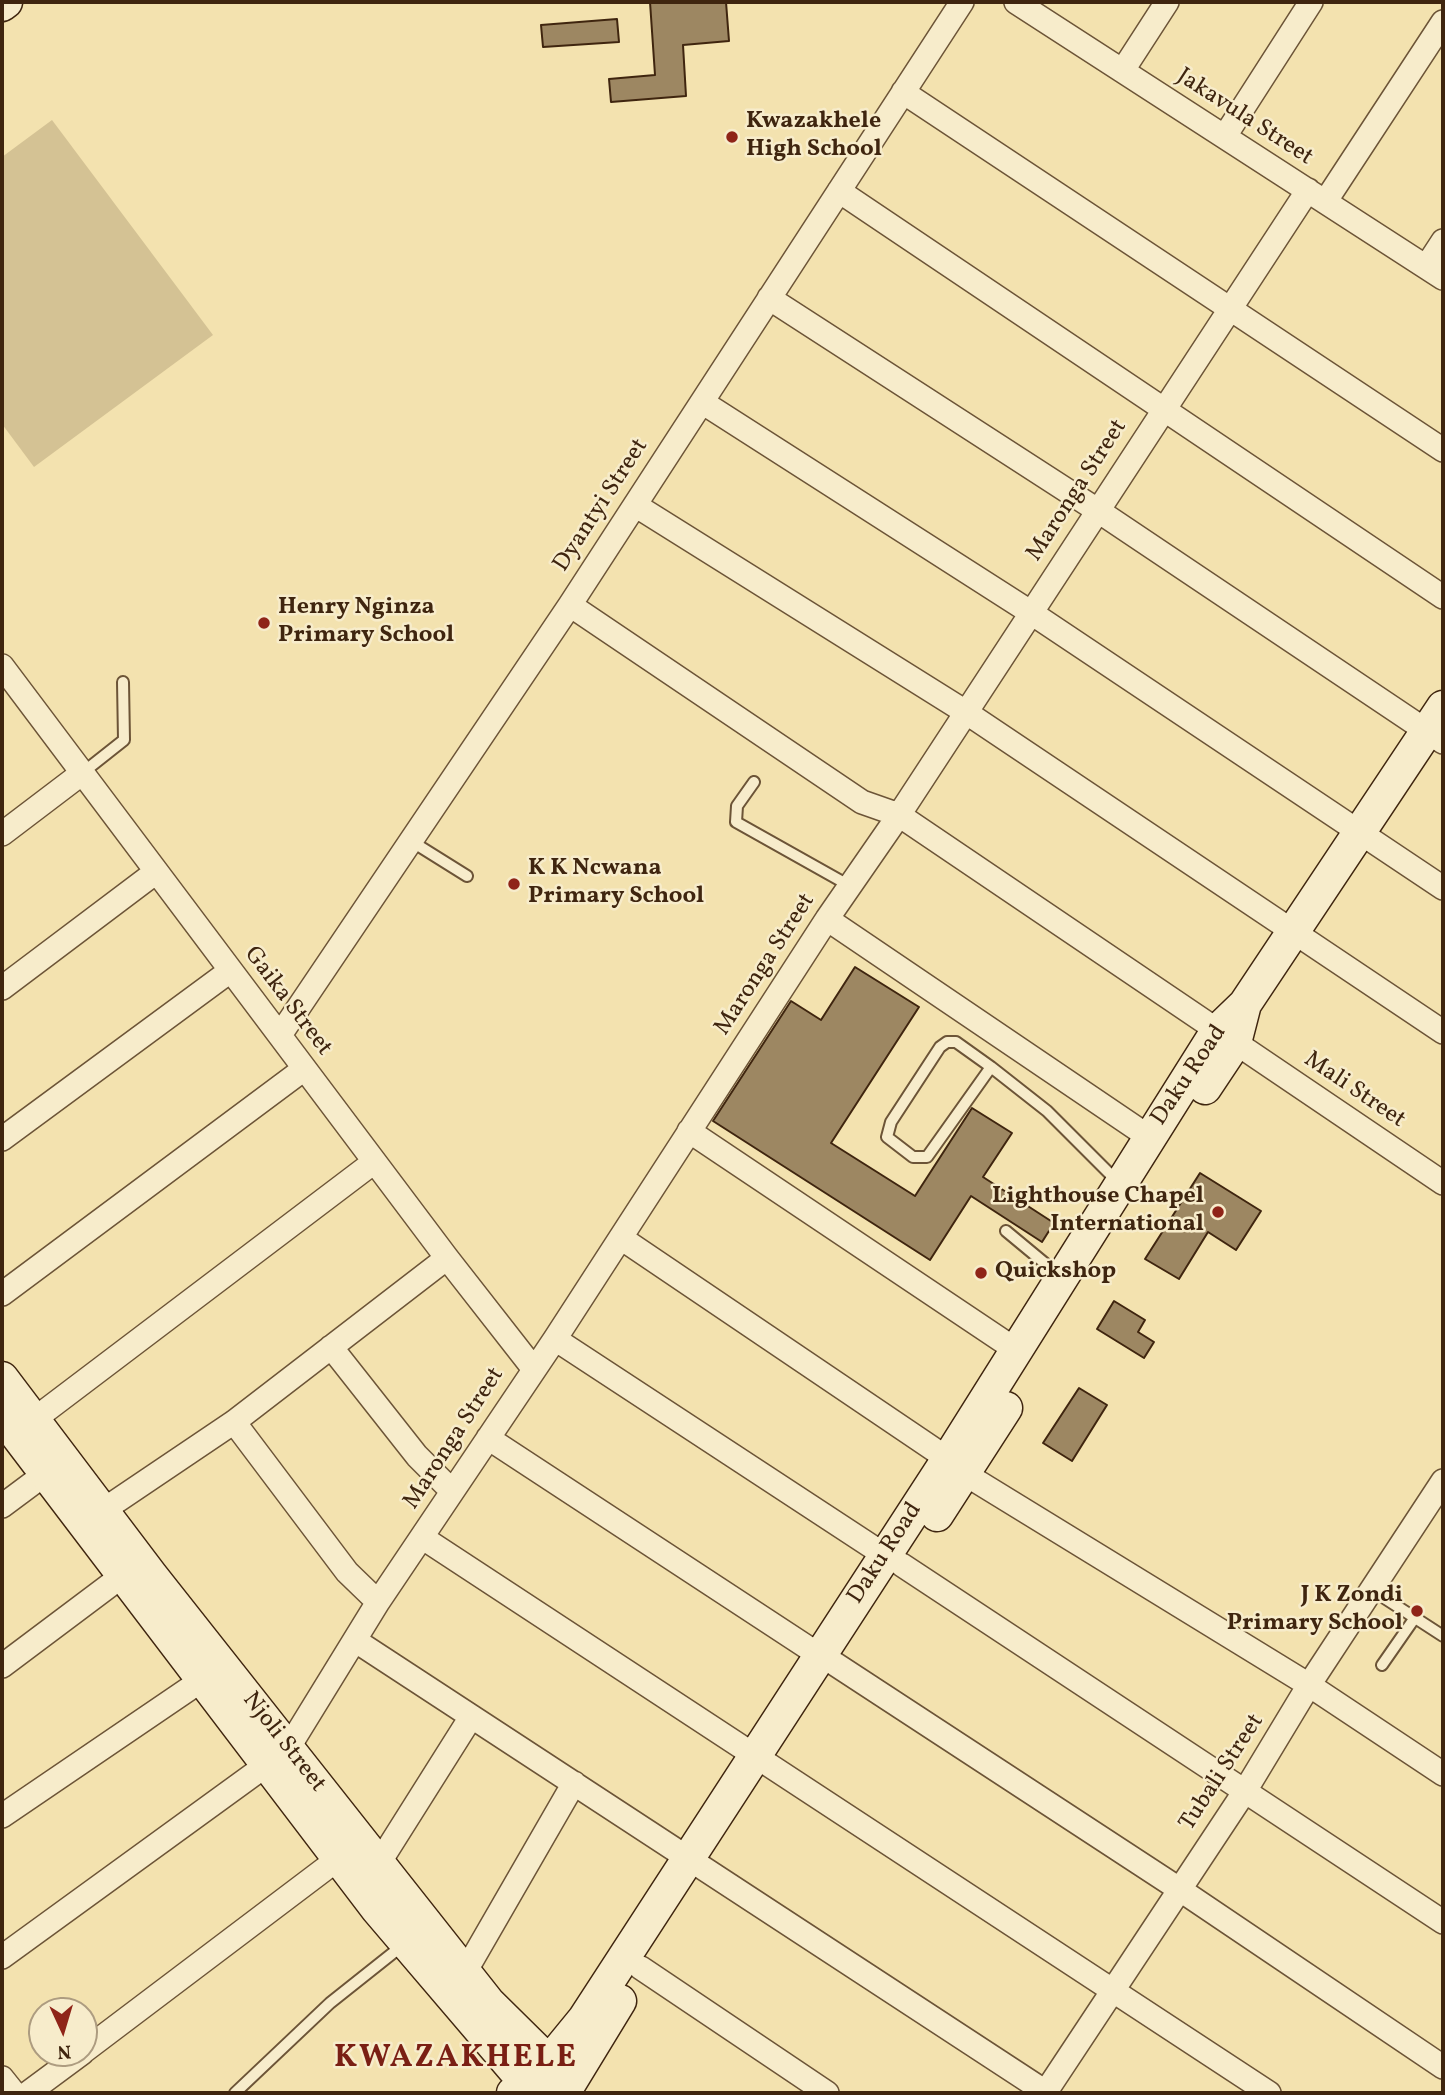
<!DOCTYPE html>
<html>
<head>
<meta charset="utf-8">
<style>
	body { margin:0 }
	#map { position:relative; width:1445px; height:2095px; overflow:hidden; background:#f3e2af; font-family:Vollkorn,serif }
	canvas { display:block }
	.frame { position:absolute; inset:0; border:4px solid #3f250f; pointer-events:none }
	.north { position:absolute; left:28px; top:1997px; width:70px; height:70px; box-sizing:border-box; background:#f7eccb; border:2px solid #ad9c80; border-radius:50%; rotate:176deg; font-size:19px; font-weight:700; line-height:28px; text-align:center; color:#3f250f }
	.north::after { content:''; display:block; margin:auto; width:24px; height:32px; background:#8f2418; clip-path:polygon(50% 0,100% 100%,50% 72%,0 100%) }
</style>
</head>
<body>
<div id="map">
<canvas width="1445" height="2095"></canvas>
<div class="frame"></div>
<div class="north">N</div>
</div>
<script>
const g = document.querySelector('canvas').getContext('2d');
g.lineJoin = 'round';
function fill(path, color) { g.fillStyle = color; g.fill(path, 'evenodd'); }
function strokePath(path, color, width, dash) { g.strokeStyle = color; g.lineWidth = width; g.lineCap = dash ? 'butt' : 'round'; g.setLineDash(dash || []); g.stroke(path); }
function write(font, color, halo, rows, align = 'center') {
  g.font = font + ' Vollkorn,serif'; g.lineWidth = 5; g.setLineDash([]); g.textBaseline = 'middle'; g.strokeStyle = halo; g.fillStyle = color; for (const [text, x, y, turn = 0] of rows) {
    g.save(); g.translate(x, y); g.rotate((+turn || 0) * Math.PI / 180); g.textAlign = isNaN(turn) ? turn : align; if (halo) g.strokeText(text, 0, 0); g.fillText(text, 0, 0); g.restore();
  }
}
const green = new Path2D(`
	M52,120L213,335L34,467L2,424V157Z`);
const building = new Path2D(`
	M650,2H726L729,41L683,45L686,96L611,102L609,79L655,75Z
	M617,19L619,42L543,47L541,25Z
	M855,967L919,1007L831,1143L915,1196L972,1108L1012,1133L983,1177L1054,1223L1042,1242L971,1196L930,1260L713,1121L791,1001L821,1020Z
	M1200,1173L1261,1211L1236,1250L1208,1232L1179,1279L1145,1259Z
	M1114,1301L1145,1320L1138,1332L1154,1342L1144,1358L1097,1329Z
	M1079,1388L1107,1405L1072,1461L1043,1443Z`);
const lane = new Path2D(`
	M81,774L124,740L123,682
	M754,782L737,806L736,822L850,886
	M411,841L467,876
	M991,1067L927,1157H913L887,1137L891,1122L940,1047L947,1042H956L991,1067L1047,1111L1120,1184L1136,1195
	M1006,1231L1059,1275
	M1372,1590L1443,1636
	M1382,1665L1414,1619
	M235,2093L330,2003L403,1945`);
const street = new Path2D(`
	M1016,2L1443,278
	M1123,70L1167,2
	M903,92L1443,450
	M1225,136L1311,2
	M839,191L1443,597
	M1325,202L1443,22
	M1426,267L1443,241
	M769,298L1097,510L1443,742
	M702,402L1030,612L1443,888
	M635,505L964,711L1443,1032
	M570,605L862,802L899,815L1443,1183
	M2,666L447,1258L533,1368
	M2,834L81,774
	M827,919L1149,1137
	M2,988L156,872
	M280,1035L570,605L962,2
	M689,1131L1016,1350
	M2,1139L230,971
	M621,1238L948,1459
	M2,1294L304,1069
	M555,1339L886,1556
	M331,1347L417,1456L452,1491
	M32,1421L374,1162
	M234,1422L347,1572L378,1602
	M488,1438L819,1655
	M965,1474L1309,1685L1443,1774
	M2,1506L45,1474
	M102,1511L234,1422L447,1258
	M423,1538L1269,2093
	M902,1565L1443,1922
	M356,1641L1047,2093
	M835,1664L1179,1889L1443,2067
	M2,1666L122,1576
	M2,1816L202,1680
	M379,1863L471,1717
	M2,1957L287,1750L378,1602L555,1339L827,919L899,815L1308,190
	M641,1968L827,2093
	M465,1972L574,1783
	M84,2051L338,1859
	M2,2078L14,2093
	M28,2093L82,2053
	M1045,2093L1245,1791L1309,1685L1443,1481`);
const secondary = new Path2D(`
	M2,5L6,2
	M1205,1088L1235,1043L1245,1004
	M2,1378L151,1575L489,2003L564,2077
	M2,1416L377,1909L534,2093
	M937,1515L1006,1408
	M513,2093L548,2063L584,2019L948,1459L1217,1031L1245,1004L1443,707
	M560,2093L570,2083L620,2001`);
const markers = [
	[732,137,7,"#8f2418"],
	[264,623,7,"#8f2418"],
	[514,884,7,"#8f2418"],
	[1218,1212,7,"#8f2418"],
	[981,1273,7,"#8f2418"],
	[1417,1611,7,"#8f2418"]
];
const streetNames = [
	["Jakavula Street",1244,118,33],
	["Maronga Street",1078,491,-57],
	["Dyantyi Street",602,506,-57],
	["Maronga Street",766,965,-57],
	["Gaika Street",287,1002,53],
	["Daku Road",1190,1076,-56],
	["Mali Street",1354,1091,34],
	["Maronga Street",455,1439,-57],
	["Daku Road",886,1554,-57],
	["Njoli Street",283,1743,52],
	["Tubali Street",1223,1773,-57]
];
const poiNames = [
	["Kwazakhele",746,123],
	["High School",746,151],
	["Henry Nginza",278,609],
	["Primary School",278,637],
	["K K Ncwana",528,870],
	["Primary School",528,898],
	["Lighthouse Chapel",1204,1198,"right"],
	["International",1204,1226,"right"],
	["Quickshop",995,1273],
	["J K Zondi",1403,1597,"right"],
	["Primary School",1403,1625,"right"]
];
const districtNames = [
	["KWAZAKHELE",456,2060]
];
fill(green, '#d4c294');
fill(building, '#9d8762');
strokePath(building, '#3f250f', 2);
strokePath(lane, '#6c5437', 14);
strokePath(street, '#6c5437', 26);
strokePath(secondary, '#3f250f', 35);
strokePath(lane, '#f7eccb', 10);
strokePath(street, '#f7eccb', 23);
strokePath(secondary, '#f7eccb', 32);
for (const [x, y, r, color] of markers) { const dot = new Path2D(); dot.arc(x, y, r, 0, 2 * Math.PI); g.fillStyle = color; g.fill(dot); strokePath(dot, '#f7eccb', 2.5); }
write('24px', '#3f250f', '#f7eccb', streetNames);
write('bold 24px', '#3f250f', '#f7eccb', poiNames, 'left');
g.letterSpacing = '2px';
write('bold 32px', '#7a1f14', '#f7eccb', districtNames);
g.letterSpacing = '0px';
</script>
</body>
</html>
